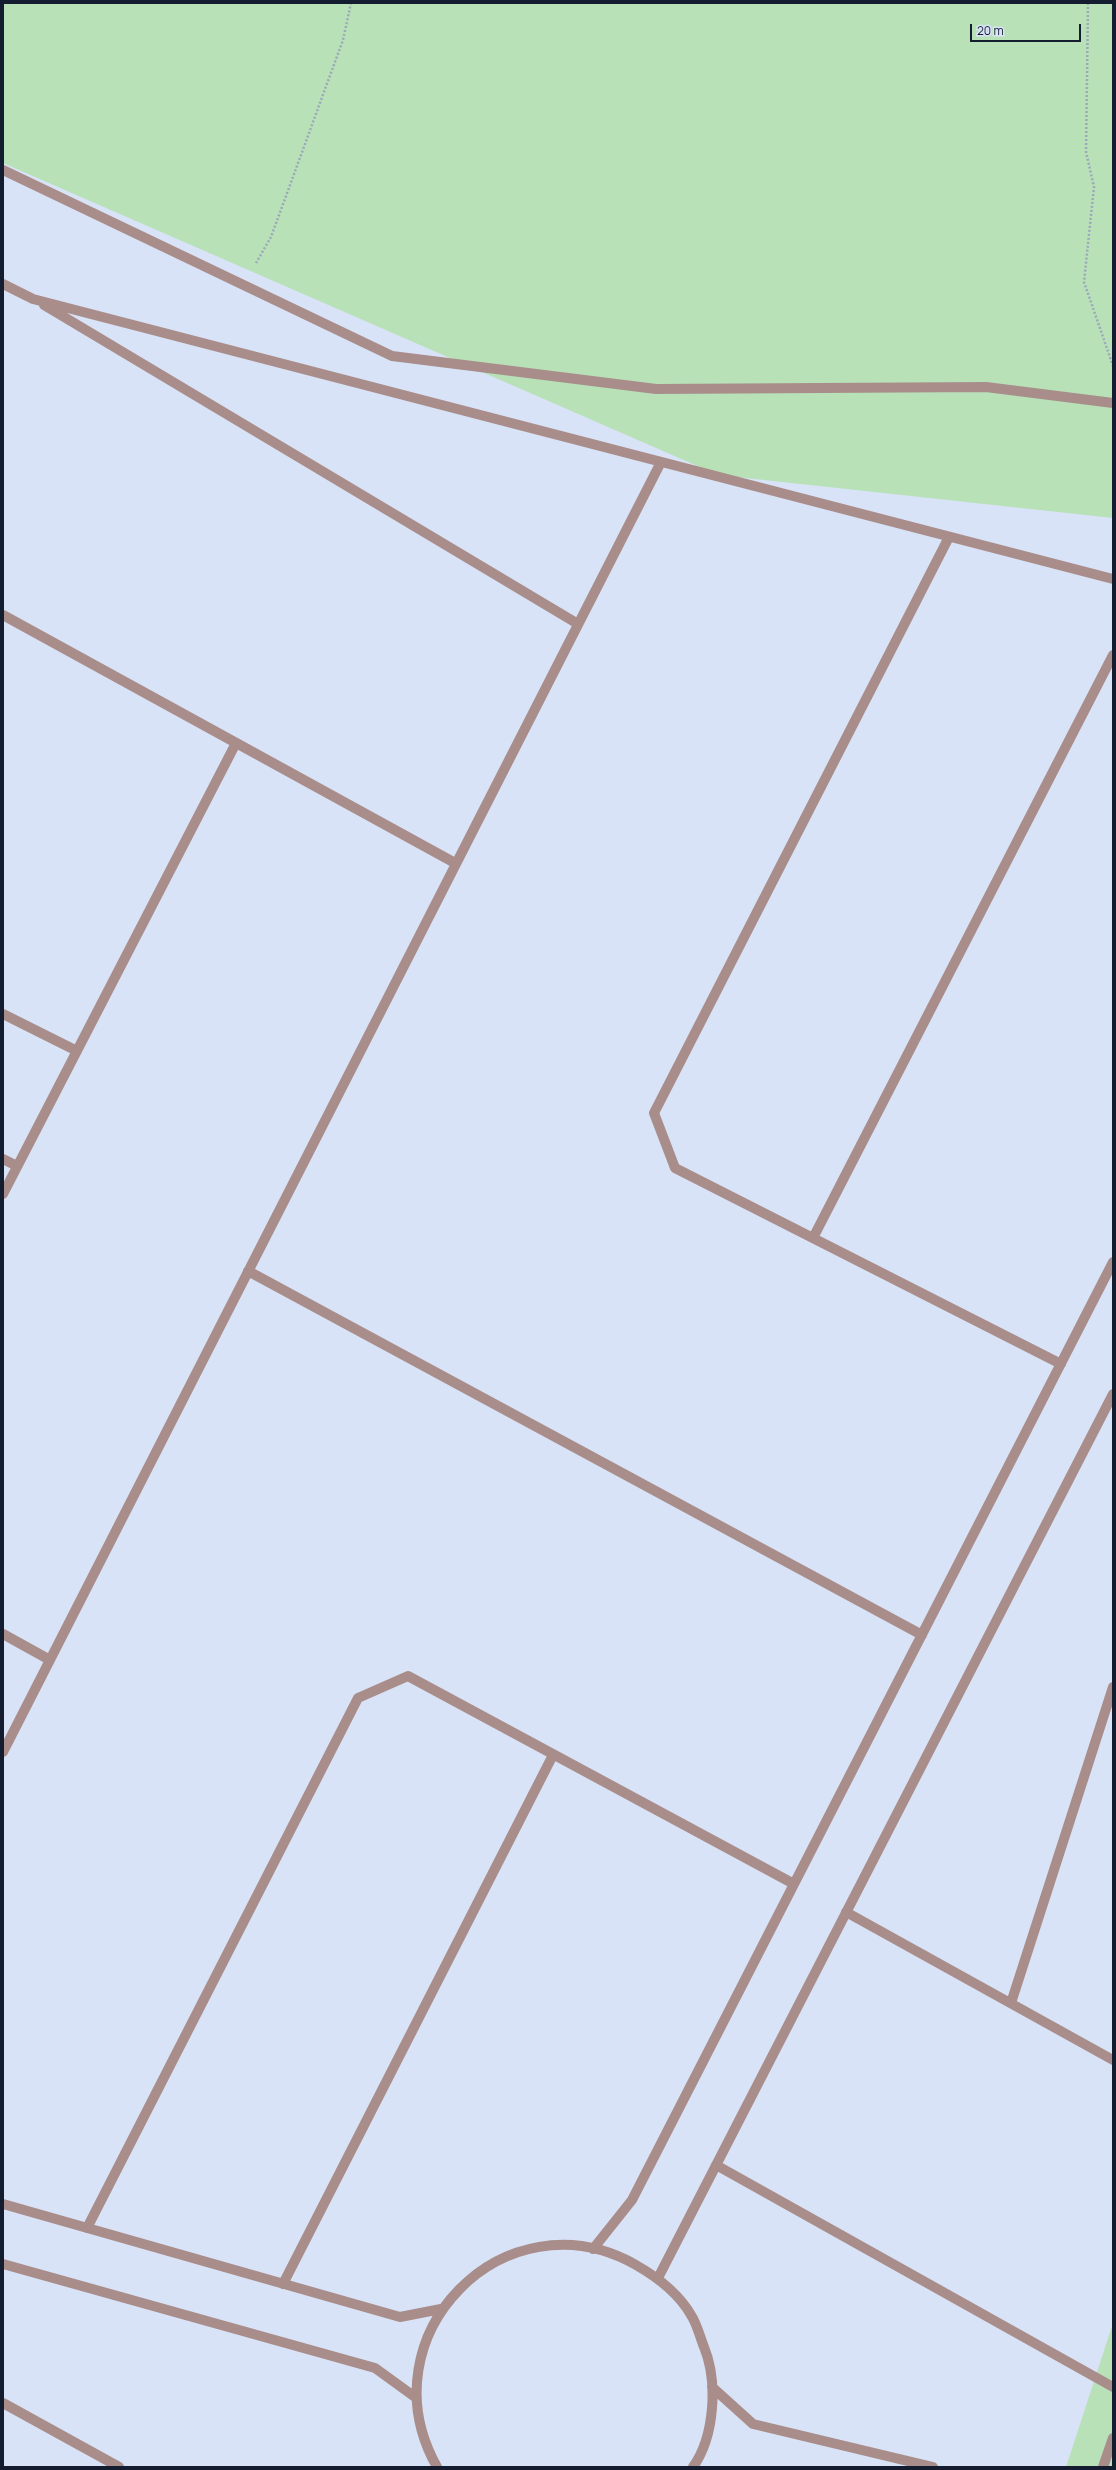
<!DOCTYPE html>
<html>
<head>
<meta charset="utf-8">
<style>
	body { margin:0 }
	#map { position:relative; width:1116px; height:2470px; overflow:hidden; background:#d9e3f7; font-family:Manrope,sans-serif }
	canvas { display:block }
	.frame { position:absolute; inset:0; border:4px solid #141d2f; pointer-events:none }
	.scale { position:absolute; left:970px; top:24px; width:111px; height:18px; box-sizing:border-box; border:2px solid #141d2f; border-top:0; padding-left:5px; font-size:12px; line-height:14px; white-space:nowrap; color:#141d2f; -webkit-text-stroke:3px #d9e3f7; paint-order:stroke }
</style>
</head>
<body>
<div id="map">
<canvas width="1116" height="2470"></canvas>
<div class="frame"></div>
<div class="scale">20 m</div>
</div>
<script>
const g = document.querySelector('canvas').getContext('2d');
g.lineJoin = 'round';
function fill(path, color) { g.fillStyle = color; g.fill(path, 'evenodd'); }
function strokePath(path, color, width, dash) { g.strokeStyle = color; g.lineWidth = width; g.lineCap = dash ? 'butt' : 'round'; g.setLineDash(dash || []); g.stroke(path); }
const green = new Path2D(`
	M3,3H1113V518L718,475L3,163Z
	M1113,2323V2467H1066Z`);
const path = new Path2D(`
	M1088,3L1086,152L1094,187L1084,282L1113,366
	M256,263L271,237L343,40L351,3`);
const minor = new Path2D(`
	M3,170L392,356L656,389L986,387L1113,403
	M3,284L33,299L1113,579
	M44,305L578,624
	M949,537L654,1113L675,1168L1061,1364
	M3,615L455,863
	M3,1014L77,1051
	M3,1159L17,1166
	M3,1194L236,743
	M813,1238L1113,655
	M248,1271L922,1635
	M3,1634L50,1660
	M3,1752L661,462
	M846,1912L1113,2060
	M1011,2003L1113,1687
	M716,2165L1113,2387
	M3,2204L400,2317L441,2309
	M87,2228L358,1698L408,1676L794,1884
	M593,2249L632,2200L1113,1262
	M3,2264L375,2368L415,2397
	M658,2278L1113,1394
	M283,2284L553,1755
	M712,2387L753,2424L933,2467
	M3,2403L119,2467
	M437,2467C363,2336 505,2191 636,2265C657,2277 679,2294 691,2315C697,2324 700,2337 704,2347C718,2381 715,2436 693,2467
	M1103,2467L1113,2438`);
fill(green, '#b8e1b8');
strokePath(path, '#9da7ba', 2.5, [2, 2]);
strokePath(minor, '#a98d8a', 10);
</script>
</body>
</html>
